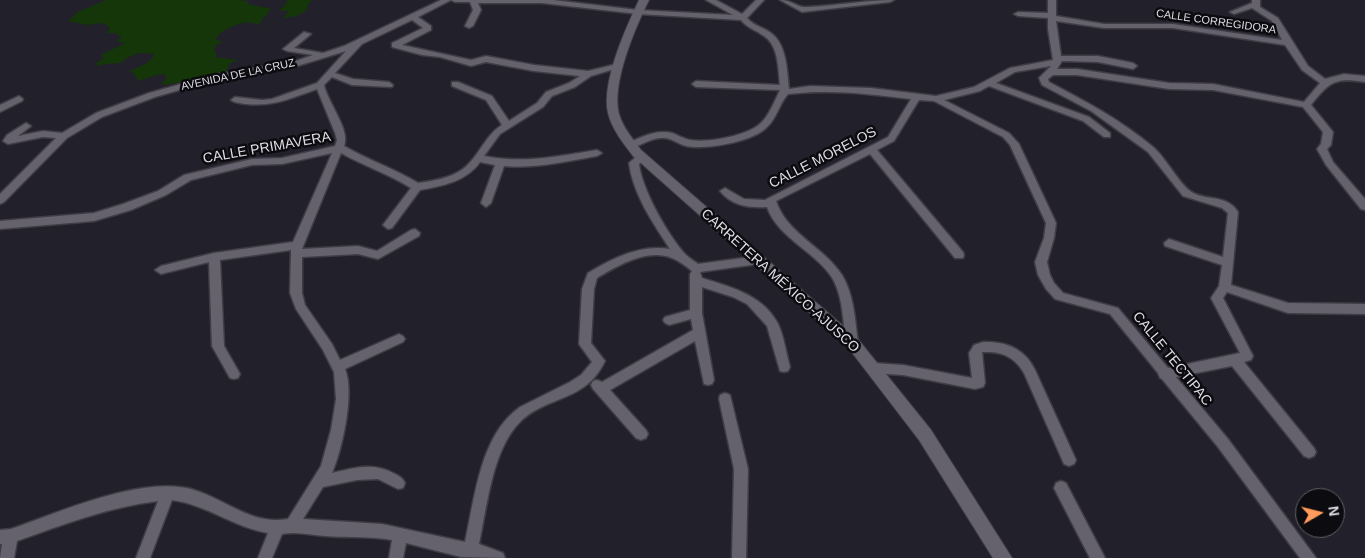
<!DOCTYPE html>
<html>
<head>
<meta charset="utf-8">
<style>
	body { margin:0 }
	#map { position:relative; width:1365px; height:558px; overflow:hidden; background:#22212b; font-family:Helvetica,sans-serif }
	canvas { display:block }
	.north { position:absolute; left:1295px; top:488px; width:50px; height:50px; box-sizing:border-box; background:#0c0b0f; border:1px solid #605f64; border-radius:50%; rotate:82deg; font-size:14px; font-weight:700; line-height:20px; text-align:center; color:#dedde4 }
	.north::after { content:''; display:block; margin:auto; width:18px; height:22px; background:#ff9b5b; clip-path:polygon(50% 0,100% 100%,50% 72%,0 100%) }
</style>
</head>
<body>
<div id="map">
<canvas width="1365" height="558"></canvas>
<div class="north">N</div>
</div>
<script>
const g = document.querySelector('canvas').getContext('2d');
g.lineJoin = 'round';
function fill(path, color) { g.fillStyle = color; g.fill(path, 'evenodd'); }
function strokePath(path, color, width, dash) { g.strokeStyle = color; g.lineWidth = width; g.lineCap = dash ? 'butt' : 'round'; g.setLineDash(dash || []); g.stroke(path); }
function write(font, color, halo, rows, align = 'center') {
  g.font = font + ' Helvetica,sans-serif'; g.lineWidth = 5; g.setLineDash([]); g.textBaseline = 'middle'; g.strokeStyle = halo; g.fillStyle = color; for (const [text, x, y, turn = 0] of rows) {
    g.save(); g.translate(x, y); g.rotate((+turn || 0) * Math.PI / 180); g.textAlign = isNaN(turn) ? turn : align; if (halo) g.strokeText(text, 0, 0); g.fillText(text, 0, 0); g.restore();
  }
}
const green = new Path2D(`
	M106,0H237L247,1L248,4L271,9L265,17L261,18L263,19L258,25C245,18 229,27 218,35L216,40L223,42L216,45L214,50L217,55L214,57L238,60L229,64L226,73L165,85L161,83L167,79L165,74L156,75L139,81L132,72H129C136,67 152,64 154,54L139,53L129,57L120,63L105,64L100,66L95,64L104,58L101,55L125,43L116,41L122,37L115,33H107L110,28L103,23L87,25L68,21L78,12Z
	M287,0H313L308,4L307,10L297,16L283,18L289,11H281V8L286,5L284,3H287Z`);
const minor = new Path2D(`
	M441,0H451L418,17L431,26V30L402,45L471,60L486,56L534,65L588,71L617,64L621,67L591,76L575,87L552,96L543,107L500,134L484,156C522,164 560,156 597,150L602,153L597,156C567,161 535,169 504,166L491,203L486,207L481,203L495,165L480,162C467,181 443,186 420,190L392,228L388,229L383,225L411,188C389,174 364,166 341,153L302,249L358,246L377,251L411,230L415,229L420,233L419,236L378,259L358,254L302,257V293L305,305L332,344L340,360L399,334L403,336L405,339L403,342L345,369C355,393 342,450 332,473C355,468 371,462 393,473C399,476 402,477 405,483L403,488L398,489L378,479L357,480L323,487L303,519L382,524L465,542C475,497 480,435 520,407L570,382L581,375L592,362L579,344L582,289L588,273C613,258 641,244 670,249C653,223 633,194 629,163L638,155H644L646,157L639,164C642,190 668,235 685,254C689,258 694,261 698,264L758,256L762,257L764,260L762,263L758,264L700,272L702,278C730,287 761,294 777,322C784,335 786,353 790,367L788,371L784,372L780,371L767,326L747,304L733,297L702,287V313L714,380L712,384L708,385L704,384L695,341L610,390L646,430L648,434L646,438L641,440L636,438L593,389L591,385L593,381L597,380L602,382L693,330L691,319L669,325L665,323L663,320L665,317L690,310V274L692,271C686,266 679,261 672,258C647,248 617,266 597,278L594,289L591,343L605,361C585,403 547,395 520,422C492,450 487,507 479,544L503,553L505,558L461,557L406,543L403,558H389L392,540C370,536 347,538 325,536C310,535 297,531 282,534L272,558H258L268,533C233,527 208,505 172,500L150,558H136L158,501C109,507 64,524 17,541L14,558H0L2,544H0V530L11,529C60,512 140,476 191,489C224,498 252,526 288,519L321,466L331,430L336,399L334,372L323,350L296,309L290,293L291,250L220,260L224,346L240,374L238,378L234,379L230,378L212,346L209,262L161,274L155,270L161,266L214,253L293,242L332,153L282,164L252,165L191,180L166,195L131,210L94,221L0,229V221L94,213L123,204L158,191L184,175L252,159L282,158L335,146L337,140L335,133L317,89C291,98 274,107 246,104C240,103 235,103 231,100L235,97L262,100L272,99L317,83L346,51L294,67L214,80L155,97L102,117L67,138L4,202L0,204V194L56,138L43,137L8,144L3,141L7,135L26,123L31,126L18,136L43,131L62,133L96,113L149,93L213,75L293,62L313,55L287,51L283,49L304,32L311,34L294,48L323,53L344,46ZM412,20L423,28L392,43V47L422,55L440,57L471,66L486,62L534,71L580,76L569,83L546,92L537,103L509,121L492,96L458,82H452V86L486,100L502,125C485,135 479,157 463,169C451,178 433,181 418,183C395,169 368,160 344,146C351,131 328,103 324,85L332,77L352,85L392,87L393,85L389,82L353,79L335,73L362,44Z
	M451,0H553L638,10L733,15L706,0H716L742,14L756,0H764L747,18C754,26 763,27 771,33C787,45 787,71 789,89L810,86L871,88L936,96L974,87L1010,68L1053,60L1048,29V18L1018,16L1014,14L1018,12L1048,13V0H1056V16L1104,24H1173L1282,40L1272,21L1252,8L1234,14L1230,12L1252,3V0H1260V7L1278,18L1308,66L1325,79L1344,74L1365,76V82C1335,77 1329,82 1311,105L1333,132L1331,145L1327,149L1333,162L1365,199V210L1361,209L1326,165L1317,149L1321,144L1323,132L1303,107L1213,90L1169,89L1077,75H1053L1048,79L1049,82C1085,101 1121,120 1153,147C1166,158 1178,182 1190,191C1205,202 1226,193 1238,212L1231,285L1288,303L1365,304V314L1288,313L1227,292L1223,298L1253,356L1251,360L1244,362L1314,448L1316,452L1314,456L1309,458L1304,456L1232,366L1176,377L1228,439L1316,558H1300L1218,447L1162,379L1160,378L1158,373L1110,314L1055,299L1046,289L1038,275L1035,262L1044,238L1046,223L1010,145L1003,137L934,101L919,100L894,141L877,150L963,252L964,255L963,258H955L870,154L776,201C787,234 824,247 842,275C854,295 855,320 858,342L856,345L852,347L848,345L846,342C843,322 843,299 834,281C818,252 778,239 767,207C749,208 732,206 720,191L725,188L744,199L765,200L888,137L911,99C870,94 829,89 788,94C779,104 777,118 767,127C753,142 705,150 686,146C678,144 672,138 664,138C652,137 642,145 631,148L628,147V143C641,137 657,129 672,133C678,135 684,139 690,140C708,143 747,136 761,123C769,116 775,100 780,90L696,87L692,84L696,81L780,85C778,69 779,46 764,36C756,30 747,28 741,20L638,14L542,3H478L481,10L473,26L469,28L465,26L473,10L470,2H455ZM1056,21L1104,28H1173L1285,45L1302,70L1320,83L1304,102L1213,84L1169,83L1077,69H1057L1062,61L1098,62L1133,69L1137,66L1133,63L1098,56H1061ZM1051,66L1039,78L1042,85L1091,111L1148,152L1183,196L1222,208L1228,213L1223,257L1169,239L1164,243L1165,246L1222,265L1219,286L1211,298L1240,353L1168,368L1118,308L1063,293L1054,283L1050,275L1047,262L1054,238L1056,223L1019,144L1009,133L944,100L980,91L989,86L1083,121L1104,137H1110V133L1089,117L996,83L1015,72Z
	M780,0C792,0 798,8 806,7C836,6 864,0 894,0L890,2L802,12Z
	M19,96L23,99L22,101L0,112V105Z
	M983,342C1006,341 1025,349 1035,370L1076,460L1074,464L1069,466L1064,464L1024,373C1014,356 1001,351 982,352L985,383L983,387L975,389L903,375L873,373L869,372L867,368L869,364L873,363L903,365L972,378L969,353L974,345Z
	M725,393L730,395L731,399L748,469L746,558H732L734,469L719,399L720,395Z
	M1061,481L1066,483L1105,558H1090L1054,488L1056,483Z`);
const secondary = new Path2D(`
	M639,0H649C635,28 611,84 619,114C623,128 633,139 641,150L857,338L931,430L1012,558H993L919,440L847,346L633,156C623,143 612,129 608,113C601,82 626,28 639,0Z`);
const farStreetnames = [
	["CALLE CORREGIDORA",1216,22,8],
	["AVENIDA DE LA CRUZ",238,75,-12]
];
const streetNames = [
	["CALLE PRIMAVERA",267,148,-10],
	["CALLE MORELOS",823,158,-27],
	["CARRETERA MÉXICO-AJUSCO",780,281,42],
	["CALLE TECTIPAC",1172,359,51]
];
fill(green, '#143609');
strokePath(minor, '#3e3d45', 3);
strokePath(secondary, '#3e3d45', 2);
fill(minor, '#65626e');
fill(secondary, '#65626e');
write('11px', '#dedde4', '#0c0b0f', farStreetnames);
write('14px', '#dedde4', '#0c0b0f', streetNames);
</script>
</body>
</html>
